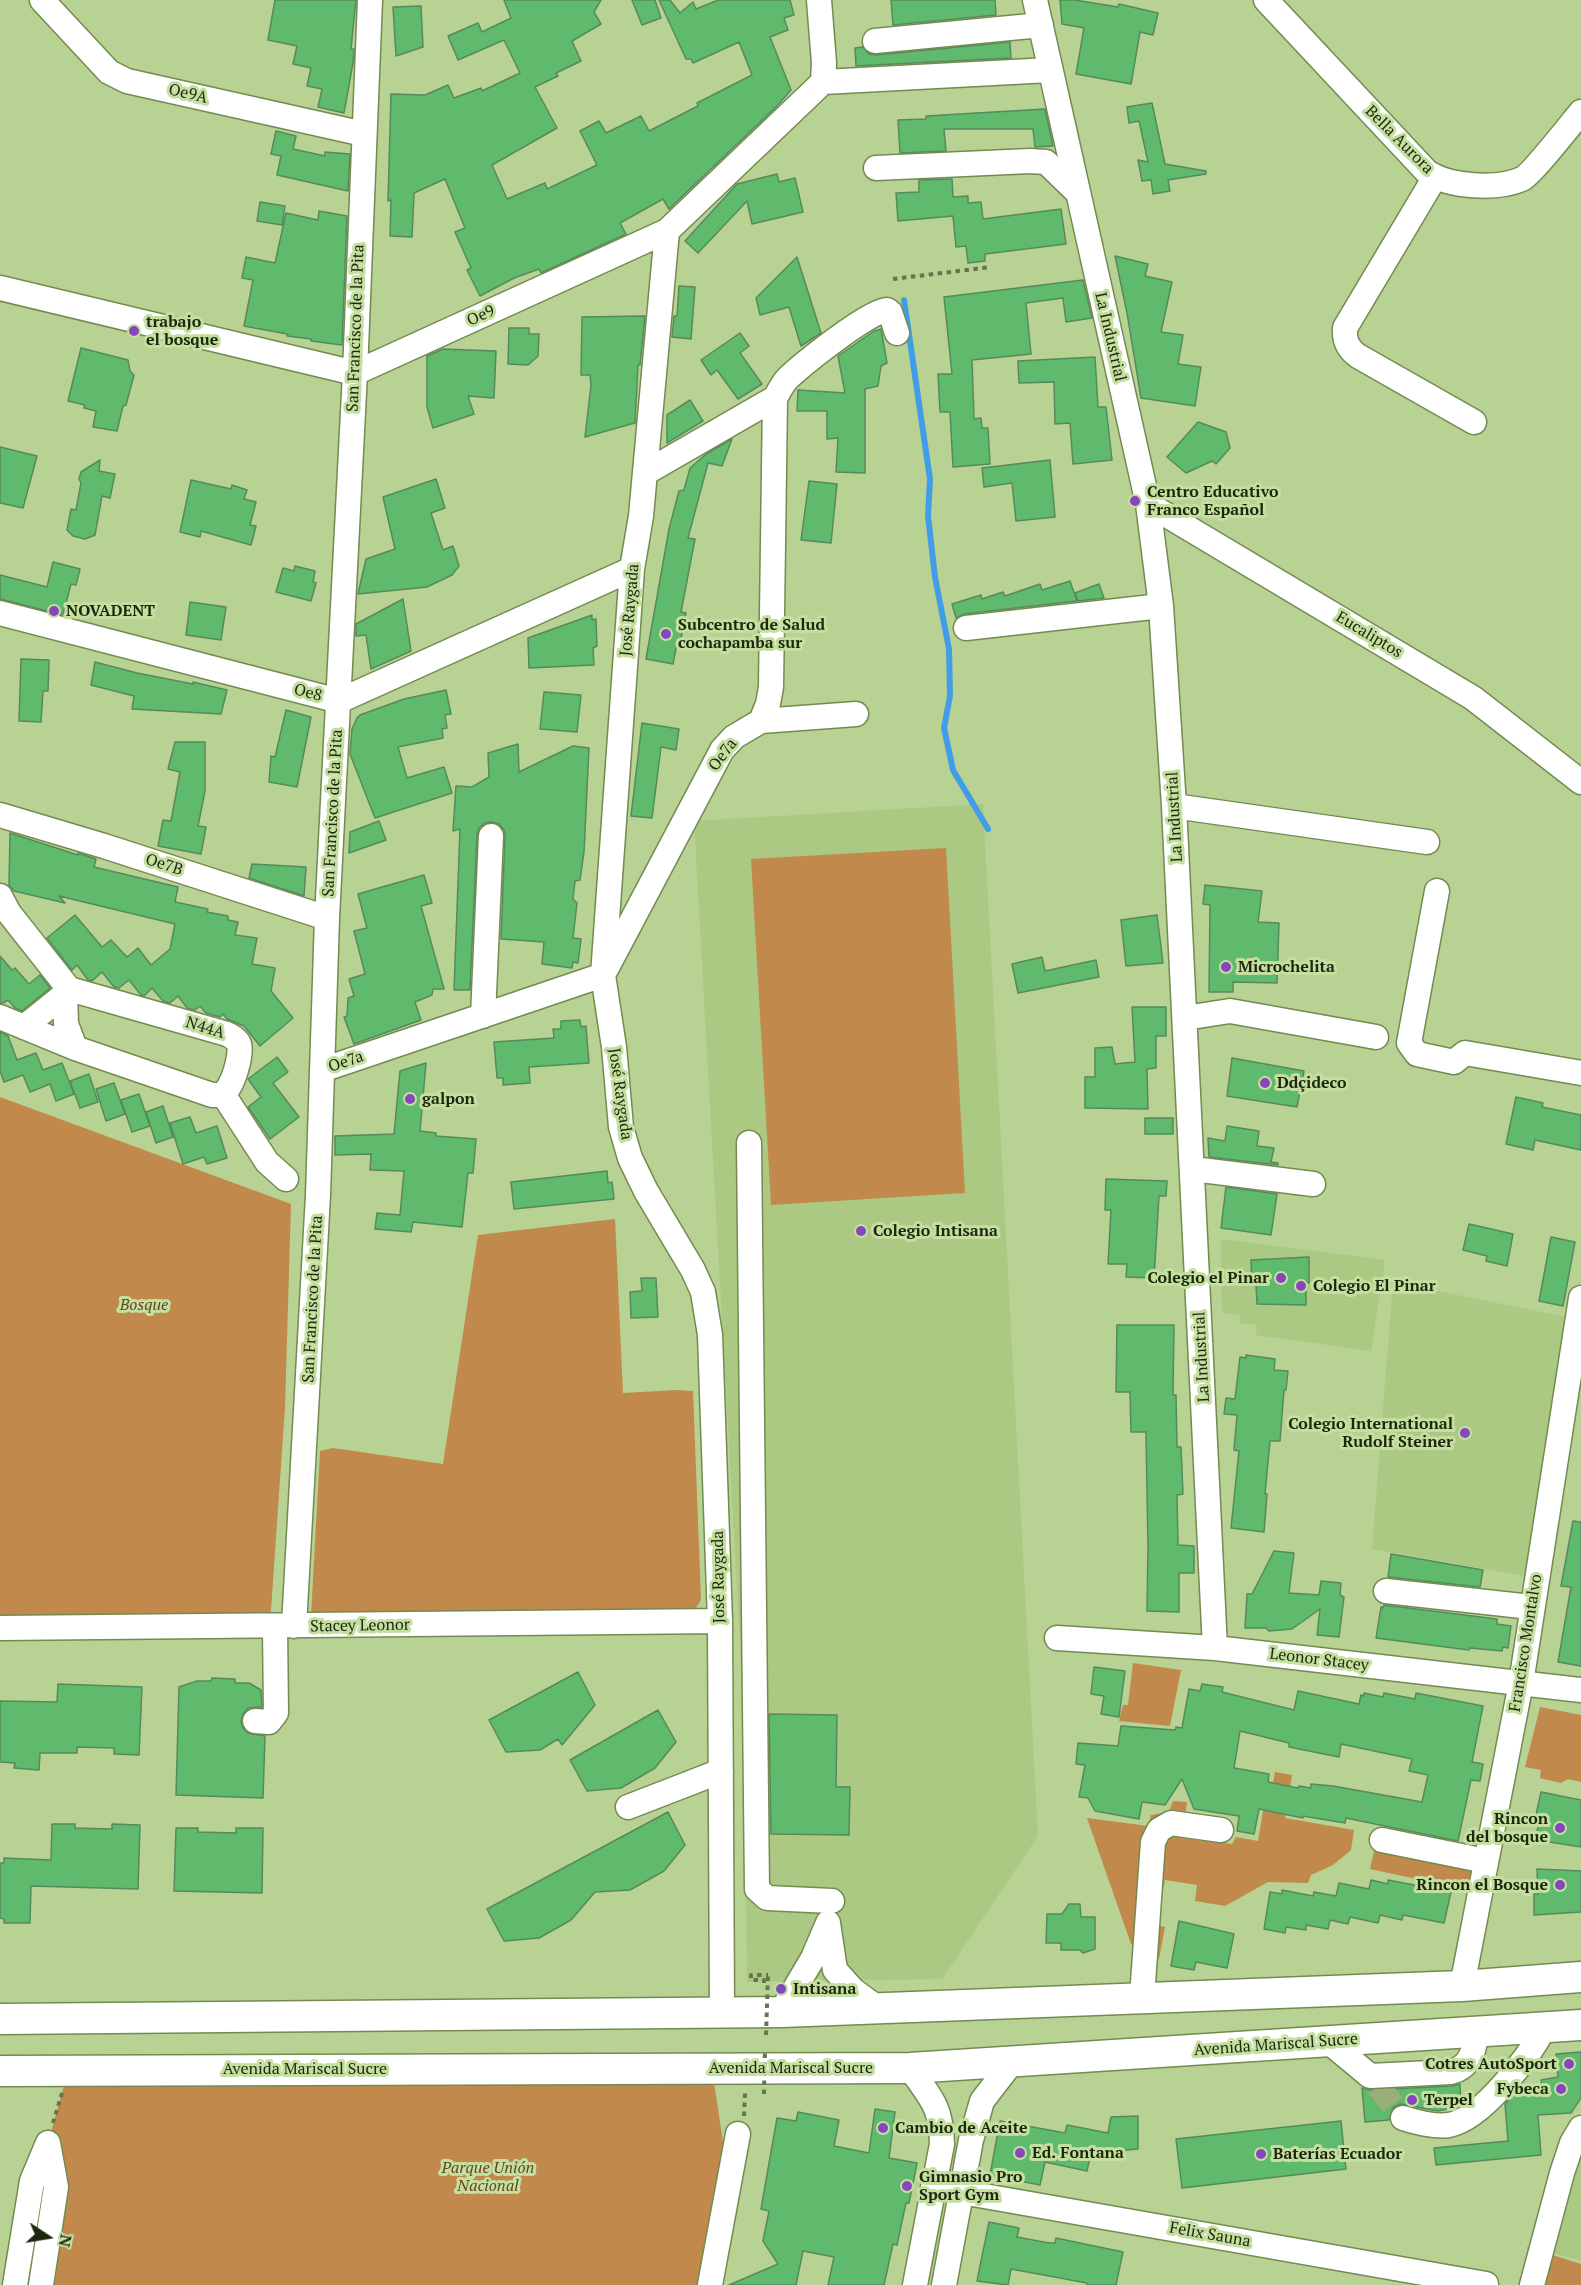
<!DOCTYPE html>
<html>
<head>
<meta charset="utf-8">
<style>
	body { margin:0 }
	#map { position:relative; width:1581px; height:2285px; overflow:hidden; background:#b7d293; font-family:"PT Serif",serif }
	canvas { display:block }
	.north { position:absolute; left:18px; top:2207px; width:60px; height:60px; -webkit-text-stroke:4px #c4dfa0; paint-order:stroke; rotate:102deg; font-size:16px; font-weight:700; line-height:24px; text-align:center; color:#1d270e }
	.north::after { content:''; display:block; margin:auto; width:21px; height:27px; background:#1d270e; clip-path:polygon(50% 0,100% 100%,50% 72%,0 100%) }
</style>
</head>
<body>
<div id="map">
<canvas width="1581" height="2285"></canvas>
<div class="north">N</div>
</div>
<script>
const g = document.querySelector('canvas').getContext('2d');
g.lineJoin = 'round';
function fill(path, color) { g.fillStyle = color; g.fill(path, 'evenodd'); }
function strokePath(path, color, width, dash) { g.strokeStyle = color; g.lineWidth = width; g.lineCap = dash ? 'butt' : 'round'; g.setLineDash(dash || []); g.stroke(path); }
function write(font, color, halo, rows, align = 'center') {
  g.font = font + ' "PT Serif",serif'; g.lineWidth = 6; g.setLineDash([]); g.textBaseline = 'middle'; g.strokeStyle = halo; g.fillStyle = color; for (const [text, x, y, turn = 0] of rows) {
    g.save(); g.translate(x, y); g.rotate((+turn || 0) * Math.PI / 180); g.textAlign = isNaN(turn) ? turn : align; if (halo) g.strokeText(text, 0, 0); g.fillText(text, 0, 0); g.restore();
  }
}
const built = new Path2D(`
	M983,804L1038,1836L942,1979L747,1982L745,1803L740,1641L694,821Z
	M1221,1239L1385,1260L1371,1351L1256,1335L1257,1325L1240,1323V1315L1222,1313Z
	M1393,1282L1567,1317L1525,1576L1372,1549Z
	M1581,2138V2261L1547,2251Z`);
const green = new Path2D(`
	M946,848L965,1193L771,1205L751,859Z
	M0,1097L291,1204L285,1407L270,1625L0,1620Z
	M615,1219L623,1393L677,1390L693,1391L701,1600L694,1611L311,1616L320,1451L333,1448L443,1464L478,1235Z
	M1133,1663L1181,1670L1170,1726L1119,1721L1123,1705H1128Z
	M1540,1707L1581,1715V1782L1568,1779L1561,1783L1540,1778L1541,1770L1525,1767Z
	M1275,1772L1292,1775L1285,1818L1354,1830L1351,1850L1333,1865L1311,1875L1308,1883L1268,1882L1225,1906L1195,1901L1197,1885L1165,1880L1156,1925L1165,1927L1159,1959L1143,1956L1139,1945L1131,1944L1087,1818L1148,1826L1151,1815L1169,1812L1173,1801L1187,1802L1182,1838L1232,1844L1236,1837L1258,1841L1263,1811L1268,1810Z
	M1375,1847L1473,1868L1468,1890L1370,1869Z
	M712,2069L726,2162L707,2285H41L48,2143L68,2071Z
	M1527,2247L1581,2264V2285H1525L1533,2266Z`);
const stream = new Path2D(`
	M904,300L930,479L928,516L935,577L949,649L950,696L944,728L953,770L988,829`);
const building = new Path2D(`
	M275,0H356L351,49H354L353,63L344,113L318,107L322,89L307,86L311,68L293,64L297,46L268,40Z
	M504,0H601L594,12L601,24L572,41L581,61L556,73L558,76L535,87L557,128L492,165L507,199L545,183L547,189L597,165L580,131L599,121L606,133L641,116L649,131L698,106L697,103L752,75L739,42L693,63L691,59H686L659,0H670L680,13L693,2L696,9L718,0H790L794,15L784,18L788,30L770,37L791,90L777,106L669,209L663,199L620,223L626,234L541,273L539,269L514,278L480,296L467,270L471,268L455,232L465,228L445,179L414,193L412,237L390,236L391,200L388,201L391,94L425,95L448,85L454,98L481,88L482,91L520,73L504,40L458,60L448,36L478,23L482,32L511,18Z
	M632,0H655L661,18L642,25Z
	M891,0H995L996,15L893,25Z
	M1060,0H1075L1118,7L1119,4L1158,13L1153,35L1140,32L1131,84L1076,74L1084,28L1062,24Z
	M421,6L423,47L396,56L393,7Z
	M1010,42L1011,58L856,66L855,48L863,47L869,54L876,55Z
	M1152,103L1165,164L1206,171V174L1168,180L1170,191L1153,194L1151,180L1142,181L1138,160L1148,162L1139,121L1129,123L1127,107Z
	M1045,109L1053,146L1035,147L1033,129H944L946,151L900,153L898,120L926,119V116Z
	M276,131L296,136L293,149L325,156V152L350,154L348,191L277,175L281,156L271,154Z
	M777,174L779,182L795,178L803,212L752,224L747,201L698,253L685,241L737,184Z
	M952,179L953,197L968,196V203L981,202L983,219L1061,209L1066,244L985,254V261L968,263L966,246L956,247L953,216L898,221L896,193L919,192V180Z
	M260,202L285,206L282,225L257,221Z
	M319,211L347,216L342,345L311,341V339L287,336V334L244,326L253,280L242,278L246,257L275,263L286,213L318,220Z
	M1115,256L1148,264L1145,276L1172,282L1161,332L1183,335L1178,364L1201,367L1195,406L1141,398L1127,313Z
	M797,257L821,333L801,346L789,307L760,315L756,298Z
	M1083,280L1092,318L1066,322L1063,298L1026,303L1031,354L972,360L974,419L981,418L982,428H988L990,464L953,467L950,412H940L938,374H952L944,297Z
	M679,286L695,287L691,339L672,337L674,316H677Z
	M645,316L640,365H638L635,423L585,437L591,385L590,375H581L582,317Z
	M509,328H529V334H539L538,356L528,365L508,364Z
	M881,329L887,363L881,366L878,386L865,389V473L836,472L838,438L827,439V411H797L798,390L845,393L838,356L874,331Z
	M740,333L749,346L740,353L762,384L738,399L717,370L711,375L701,360Z
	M81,348L128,360L130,371L134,375L126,405L123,406L117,431L93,427L96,411L84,408L85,405L68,401Z
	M443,349L496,351L494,398L468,396L474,414L433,428L427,407V356Z
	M1095,357L1098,407H1106L1112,460L1073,464L1070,423L1055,424L1054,382L1019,383L1018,361Z
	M690,400L703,421L667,443V415Z
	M1198,422L1226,432L1230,448L1216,464L1212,461L1186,473L1167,457Z
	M732,439L722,466L708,463L688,538L695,539L681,612L686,613L680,643H677L673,664L646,659L669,529L679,491L684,490L690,468L706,454Z
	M0,447L37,456L23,508L0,503Z
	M100,460L99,471L115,474L110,498L102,496L95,535L85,539L73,536L67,530L71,509L76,510L81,483L79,479L81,472Z
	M1050,460L1055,517L1016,521L1012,483L984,487L982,468Z
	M436,479L445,508L431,513L443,550L453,546L459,566L452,575L427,587L358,594L366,559L395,549L383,497Z
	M191,480L231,489L232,485L247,490L244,499L256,502L250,525L256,526L251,545L201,531L200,537L180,532Z
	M809,481L837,484L831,543L801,540Z
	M53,562L80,569L76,585L71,584L63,615L0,599V575L47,587Z
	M295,566L315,571L313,582L316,583L311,601L276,592L283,568L294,571Z
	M1070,581L1077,601L964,614L956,618L952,604L981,595L982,599L1003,592L1005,596L1040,584L1042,590Z
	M1099,584L1104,598L1078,601L1075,593Z
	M403,599L411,651L371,669L366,635L356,636V624Z
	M190,602L226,607L221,640L186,635Z
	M592,615V620L596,619L597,646L593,648L594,665L529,668L528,638Z
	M21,659L49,660L48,691H43L41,722L19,721Z
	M95,662L137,673L193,684V682L227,690L221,714L132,709L134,696L91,685Z
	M446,690L451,714L445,715L447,728L442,729L443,738L398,747L407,778L444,767L452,793L375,818L350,754L352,729L357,718L360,715L404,699Z
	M544,692L581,695L577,732L540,729Z
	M286,710L311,717L297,787L269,782L271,756L275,757Z
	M642,723L679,729L676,750L661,747L652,818L631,816Z
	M175,742H205V791L198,826L206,827L201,854L158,846L163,820L171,821L180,772L168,769Z
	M518,744L519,772L573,746L589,748L584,852L580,880L575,881L573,899L577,903L573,938L581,939L578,963L573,962L572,968L542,964L544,942L501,939L505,836L504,830L499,824L491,822L485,823L479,828L477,835L470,990H454L460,829L453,831L456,786L472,787L489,777L488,753Z
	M379,821L386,840L349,853L350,832Z
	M10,833L78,855V853L96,859L94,867L178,887L175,902L208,909L207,912L228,916V920L238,922L235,935L257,938L252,964L275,968L271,991L293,1018L260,1046L244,1026L227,1019L223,1014L220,1017L206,1013L200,1006L195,1010L187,1008L178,996L170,1003L163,1001L152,988L144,996L141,995L129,980L119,988L114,987L102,972L92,981L88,980L77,965L72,970L47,938L75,915L102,947L111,940L127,957L138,948L151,965L170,949L175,924L59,896L65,903L14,891L9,885Z
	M252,864L306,867L304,896L249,878Z
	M424,875L432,903L421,906L444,989H433L432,995L415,1002L421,1020L354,1044L344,1017L347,1016L348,998L354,996L349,979L365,974L354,931L367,928L358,894Z
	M1205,885L1262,891L1258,922L1279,923L1277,983L1233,982V992H1209L1210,905L1203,904Z
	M1157,915L1163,963L1126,966L1121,920Z
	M0,956L12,970L15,968L29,984L40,975L50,988L22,1011L15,1008L8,1000L3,1003H0Z
	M1042,957L1045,971L1096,960L1099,977L1018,993L1012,964Z
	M1132,1007H1166V1036H1156V1068L1147,1069L1148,1109L1085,1108V1077H1095V1048L1112,1047L1115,1064L1135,1062Z
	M580,1020L581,1027L586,1026L589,1063L529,1067L530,1083L503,1085V1078H497L494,1042L554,1038L553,1029H561V1021Z
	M0,1032L8,1036L17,1060L36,1053L43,1070L62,1063L74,1094L56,1101L50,1084L30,1092L23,1075L4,1082L0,1071Z
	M277,1057L288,1072L273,1083L299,1117L270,1139L248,1107L261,1097L248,1079Z
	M1232,1058L1304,1071L1297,1107L1227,1096Z
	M426,1063L420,1131L436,1133V1136L476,1139L473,1173H468L462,1227L413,1222L411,1232L375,1229L377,1213L400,1215L404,1171L370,1170L371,1154L335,1155V1136L394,1134L400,1071Z
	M89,1074L98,1102L80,1108L70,1081Z
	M114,1083L125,1114L106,1121L96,1089Z
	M139,1094L150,1126L132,1132L121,1100Z
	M1516,1097L1543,1103L1542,1107L1581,1115V1150L1535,1140L1533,1150L1506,1144Z
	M163,1106L173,1137L156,1143L146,1112Z
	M190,1117L196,1133L217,1126L227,1158L207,1164L204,1157L183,1164L170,1123Z
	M1145,1118H1173V1134H1145Z
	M1227,1126L1259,1131L1257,1146L1274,1148L1271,1162L1278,1163V1165L1209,1157L1208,1138L1225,1141Z
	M607,1171L608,1183L612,1182L614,1199L514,1209L511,1182Z
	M1106,1179L1167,1181L1166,1196H1159L1154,1278L1126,1277L1127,1264H1108L1111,1210H1105Z
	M1226,1187L1277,1194L1271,1235L1221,1228Z
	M1469,1224L1513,1234L1507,1266L1486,1261L1487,1256L1463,1250Z
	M1551,1237L1575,1242L1563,1306L1539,1301Z
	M1309,1257V1283L1306,1282V1305L1257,1304L1256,1285H1252L1251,1260Z
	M641,1278H656L658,1317L631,1318L630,1292L642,1291Z
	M1117,1325H1174L1173,1395H1176L1177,1447H1181L1183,1494L1177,1495L1178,1545L1194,1546V1573H1179V1612L1147,1611L1148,1546L1146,1432H1131L1130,1392H1116Z
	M1246,1355L1275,1359L1274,1370L1288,1371L1286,1390H1284L1280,1441H1270L1265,1494H1267L1264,1532L1231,1528L1239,1451L1234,1450L1237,1415L1224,1414L1226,1398L1235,1399L1240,1357L1246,1358Z
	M1573,1521L1581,1522V1666L1558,1662L1571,1587L1561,1586Z
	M1274,1551L1294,1553L1289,1593L1319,1595L1321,1581L1341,1583L1340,1595L1344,1597L1339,1637L1317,1635L1320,1609L1292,1629L1269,1631L1266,1628H1245L1247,1594H1252Z
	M1391,1554L1483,1570L1480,1587L1388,1577Z
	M1384,1605L1497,1619V1624L1511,1626L1508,1648L1503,1647L1502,1651L1470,1648L1469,1650L1376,1638L1381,1607L1383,1608Z
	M1094,1667L1125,1671L1119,1717L1101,1714L1104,1696L1091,1694Z
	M578,1672L595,1705L562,1745L558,1739L540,1750L506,1752L489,1720Z
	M212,1678L235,1679V1683H249L261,1690L262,1707L248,1708L243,1714L241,1721L243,1728L248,1733L265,1736L263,1798L176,1795L179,1687L197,1681H211Z
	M58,1684L142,1687L139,1755L114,1754V1748L77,1747V1753H40L39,1770L14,1768L15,1763L0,1762V1701L57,1702Z
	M1202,1684L1223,1687L1222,1692L1294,1710L1298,1691L1359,1704L1361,1695L1364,1696V1693L1383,1697L1384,1693L1415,1699L1416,1693L1483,1706L1472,1762L1483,1764L1480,1781L1471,1780L1458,1841L1346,1818L1345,1823L1303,1816V1818L1259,1809L1254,1834L1237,1831L1239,1816L1194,1809L1182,1779L1165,1805L1142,1802L1139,1819L1095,1811L1088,1798L1079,1797L1085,1765L1076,1764L1078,1743L1118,1746L1121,1726L1175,1730L1176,1727L1182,1728L1189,1689L1200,1691ZM1240,1731L1289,1743V1747L1339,1757L1341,1744L1412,1759L1409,1771L1428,1775L1422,1802L1333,1786L1311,1784V1788L1299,1786L1298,1788L1268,1782L1269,1774L1234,1768Z
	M658,1710L676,1742L655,1768L621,1788L587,1791L570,1760Z
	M769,1714L837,1715L836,1787H850L849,1835L771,1834Z
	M1541,1792L1581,1800V1847L1537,1840L1538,1836L1536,1835L1541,1816L1536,1815Z
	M668,1812L685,1845L664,1871L630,1890L595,1892L571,1920L539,1938L504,1941L487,1909Z
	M52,1824H75V1828L112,1829V1824L140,1825L138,1889L31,1886L30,1923H4V1919L0,1918V1863H4V1858L51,1860Z
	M176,1828H198V1832L236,1833V1828H263L262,1893L174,1891Z
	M1537,1869L1581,1871V1912L1534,1915V1894H1538Z
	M1371,1880L1388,1884V1880L1451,1892L1444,1923L1403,1915L1402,1920L1380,1915L1378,1923L1350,1917L1348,1924L1330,1920L1328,1929L1306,1925V1930L1286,1927L1285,1933L1264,1929L1270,1892L1282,1894V1890L1313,1896L1314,1892L1336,1896L1339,1883L1369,1889Z
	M1069,1904H1080L1081,1917H1095V1949L1083,1953L1080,1950H1061V1943H1046L1047,1914H1062Z
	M1179,1921L1234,1934L1227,1968L1196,1962L1194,1970L1171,1966Z
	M1581,2052V2098L1571,2113L1538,2115L1541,2155L1436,2165L1434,2148L1508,2141L1505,2104L1519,2088L1542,2086L1541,2080L1558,2077L1556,2054Z
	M1460,2084L1461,2104L1456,2107L1438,2111L1400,2104L1393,2108L1389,2120L1365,2122L1362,2088L1371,2090L1452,2086Z
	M875,2109L895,2112L889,2158L917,2163L909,2203H906L897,2245L893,2244L884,2285H828L834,2257L803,2251L796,2285H729L778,2264L763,2241L769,2211L761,2209L777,2118L796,2121L798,2112L839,2120L834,2146L869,2153Z
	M1138,2116V2149L1091,2153L1087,2171L1045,2162L1040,2185L990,2175L1000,2121L1065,2133L1067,2125L1108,2133L1111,2117Z
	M1341,2121L1346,2169L1182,2188L1176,2139Z
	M989,2222L1019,2228L1017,2237L1049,2243H1055L1056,2238L1123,2252L1116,2285H1087V2283L1011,2269L1008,2285L977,2281Z`);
const minorTunnel = new Path2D(`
	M1378,2086L1403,2118`);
const path = new Path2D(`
	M893,279L991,267
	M764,1983V1980H751V1975H768
	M744,2116L745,2093
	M53,2123L62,2093`);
const minor = new Path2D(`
	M42,0L109,72L127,81L364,134
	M1035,0L1148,504L1161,606L1174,806L1215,1648
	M1266,0L1427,172C1449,187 1497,190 1522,179C1531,175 1571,124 1581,112
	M875,41L1041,25
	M823,82L1050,70
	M876,168L1030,161L1046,162L1078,193
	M1435,177L1345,328C1344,341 1348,349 1358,356L1474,422
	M667,231L641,516L632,569L603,975L614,1047L621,1127L630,1158L646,1191L693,1270L703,1292L710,1335L720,1621L722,2012
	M0,288L355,373L667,231L823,82L824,63L819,0
	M645,473L775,398
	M1148,504L1473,698L1581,782
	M0,613L339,701L632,569
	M966,628L1161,606
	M761,721L856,714
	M1174,806L1427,842
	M0,815L104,846L327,918
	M1437,891L1409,1043L1417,1054L1454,1062L1465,1053L1581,1073
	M0,896L9,913L69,989L227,1034C232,1037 236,1038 239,1044C242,1054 233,1089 222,1094C219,1095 216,1095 212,1095L75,1048L0,1017
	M69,989L65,994L66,1024L75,1048
	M483,1016L491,836
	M1185,1018L1230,1011L1376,1037
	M24,1027L65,994
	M322,1070L603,975L722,750L734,737L761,721L768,704L771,687L775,398C779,391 783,383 788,378C803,364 870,310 887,310L890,312L897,333
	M223,1094L267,1162L286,1179
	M749,1143L757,1889L767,1898L832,1901
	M1193,1169L1313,1184
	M1386,1591L1531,1607
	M294,1626L318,1195L327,918L355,373L370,0
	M0,1628L720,1621
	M1057,1638L1215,1648L1581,1690
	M255,1721L269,1722L276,1713L275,1626
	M628,1807L721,1771
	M1382,1840L1486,1861
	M828,1923L835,1970L853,1990L876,2007
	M1462,1986L1521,1683L1581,1298
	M1142,1997L1153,1842L1159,1830L1171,1823L1221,1830
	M781,2012L813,1958L828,1923
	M1329,2042L1370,2076L1451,2072C1470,2067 1475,2051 1476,2032
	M910,2068C931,2099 941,2105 942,2144L915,2285
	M1403,2118C1417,2122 1433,2127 1449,2125C1482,2119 1529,2057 1544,2028
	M933,2187L1486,2284
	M15,2285L32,2181L48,2143
	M41,2285L56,2187L48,2143
	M710,2285L738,2134
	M944,2285L971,2140L982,2101L1012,2062
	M1532,2285L1562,2173L1572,2143L1581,2128`);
const major = new Path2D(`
	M0,2019L781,2012L1462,1986L1581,1977
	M0,2071L910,2068L1581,2025`);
const pathBridge = new Path2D(`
	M766,2035L768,1975
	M764,2094L765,2049`);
const markers = [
	[134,331,6,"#8746bb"],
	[1135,501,6,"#8746bb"],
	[54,611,6,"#8746bb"],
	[666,634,6,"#8746bb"],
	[1226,967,6,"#8746bb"],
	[1265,1083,6,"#8746bb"],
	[410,1099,6,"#8746bb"],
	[861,1231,6,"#8746bb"],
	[1281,1278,6,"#8746bb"],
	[1301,1286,6,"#8746bb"],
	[1465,1433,6,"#8746bb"],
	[1560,1828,6,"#8746bb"],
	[1560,1885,6,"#8746bb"],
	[781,1989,6,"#8746bb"],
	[1569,2064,6,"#8746bb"],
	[1561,2089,6,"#8746bb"],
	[1412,2100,6,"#8746bb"],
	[883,2128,6,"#8746bb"],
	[1020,2153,6,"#8746bb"],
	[1261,2154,6,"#8746bb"],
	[907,2186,6,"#8746bb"]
];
const streetNames = [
	["Oe9A",188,94,13],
	["Bella Aurora",1399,140,45],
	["Oe9",481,316,-24],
	["San Francisco de la Pita",356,328,-88],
	["La Industrial",1110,337,77],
	["José Raygada",630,610,-85],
	["Eucaliptos",1369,635,31],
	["Oe8",308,693,15],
	["Oe7a",723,755,-53],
	["San Francisco de la Pita",333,813,-87],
	["La Industrial",1175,817,-93],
	["Oe7B",164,865,18],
	["N44A",205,1028,17],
	["Oe7a",346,1062,-19],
	["José Raygada",620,1094,82],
	["San Francisco de la Pita",313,1299,-87],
	["La Industrial",1202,1357,-93],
	["José Raygada",719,1577,-91],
	["Stacey Leonor",360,1626,-1],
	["Francisco Montalvo",1526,1643,-81],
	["Leonor Stacey",1319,1660,7],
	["Avenida Mariscal Sucre",1276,2045,-4],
	["Avenida Mariscal Sucre",791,2068],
	["Avenida Mariscal Sucre",305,2069],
	["Felix Sauna",1210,2235,10]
];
const poiNames = [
	["trabajo",146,322],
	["el bosque",146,340],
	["Centro Educativo",1147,492],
	["Franco Español",1147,510],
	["NOVADENT",66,611],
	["Subcentro de Salud",678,625],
	["cochapamba sur",678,643],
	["Microchelita",1238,967],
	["Ddçideco",1277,1083],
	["galpon",422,1099],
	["Colegio Intisana",873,1231],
	["Colegio el Pinar",1269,1278,"right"],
	["Colegio El Pinar",1313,1286],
	["Colegio International",1453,1424,"right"],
	["Rudolf Steiner",1453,1442,"right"],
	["Rincon",1548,1819,"right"],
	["del bosque",1548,1837,"right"],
	["Rincon el Bosque",1548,1885,"right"],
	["Intisana",793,1989],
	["Cotres AutoSport",1557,2064,"right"],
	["Fybeca",1549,2089,"right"],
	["Terpel",1424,2100],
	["Cambio de Aceite",895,2128],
	["Ed. Fontana",1032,2153],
	["Baterías Ecuador",1273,2154],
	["Gimnasio Pro",919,2177],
	["Sport Gym",919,2195]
];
const parkNames = [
	["Bosque",144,1305],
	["Parque Unión",488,2168],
	["Nacional",488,2186]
];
fill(built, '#acc983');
fill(green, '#c1894b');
strokePath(stream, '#429de8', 6);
fill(building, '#5fba6d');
strokePath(building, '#568a5c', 1.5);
strokePath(minorTunnel, '#98b078', 24, [24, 12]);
strokePath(minor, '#738b50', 27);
strokePath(major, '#738b50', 33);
strokePath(path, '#64764b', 4, [4.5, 4.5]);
strokePath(minor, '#fff', 24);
strokePath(major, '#fff', 30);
strokePath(pathBridge, '#64764b', 4, [4.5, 4.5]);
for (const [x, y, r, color] of markers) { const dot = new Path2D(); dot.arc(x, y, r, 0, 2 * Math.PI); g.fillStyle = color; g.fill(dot); strokePath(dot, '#c4dfa0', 2); }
write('16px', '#1d270e', '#c4dfa0', streetNames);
write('bold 16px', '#1d270e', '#c4dfa0', poiNames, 'left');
write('italic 16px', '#654520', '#c4dfa0', parkNames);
</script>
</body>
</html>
